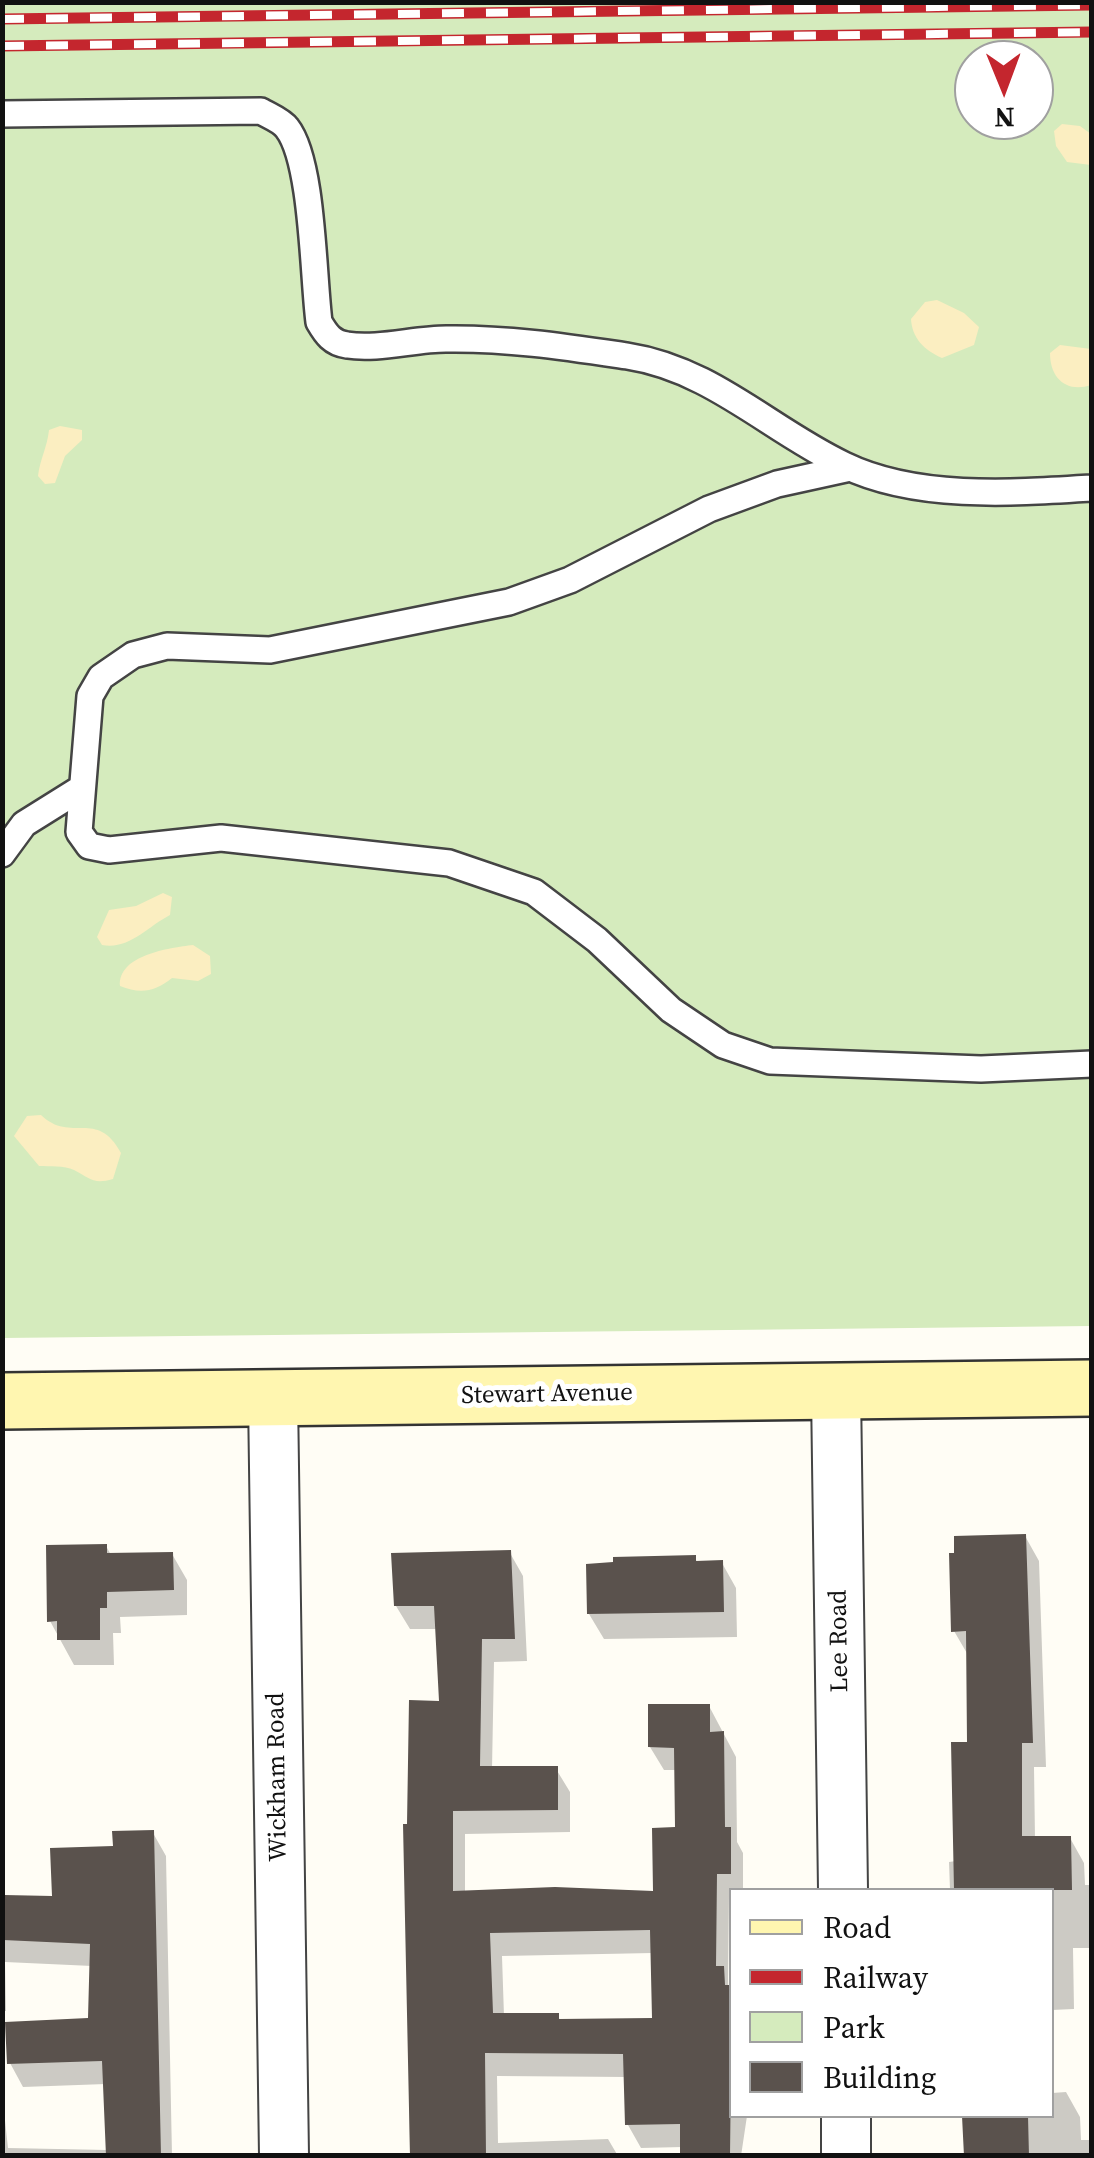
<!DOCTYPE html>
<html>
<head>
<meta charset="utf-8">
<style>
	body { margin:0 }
	#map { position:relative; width:1094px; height:2158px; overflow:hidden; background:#fffdf5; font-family:"Source Serif 4",serif }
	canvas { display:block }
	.frame { position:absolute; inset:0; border:5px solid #111; pointer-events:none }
	.legend { position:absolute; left:729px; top:1888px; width:325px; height:230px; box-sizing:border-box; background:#fff; border:2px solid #a0a0a0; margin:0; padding:12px 18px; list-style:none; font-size:30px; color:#111 }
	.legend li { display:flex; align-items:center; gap:20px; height:50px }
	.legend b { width:50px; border:2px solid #a0a0a0 }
	.north { position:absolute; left:954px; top:40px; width:100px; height:100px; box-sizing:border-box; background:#fff; border:2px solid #a0a0a0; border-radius:50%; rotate:179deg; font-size:28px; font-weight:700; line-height:40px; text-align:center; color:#111 }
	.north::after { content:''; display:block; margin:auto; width:35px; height:45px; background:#c4262e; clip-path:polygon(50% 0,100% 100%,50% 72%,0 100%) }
</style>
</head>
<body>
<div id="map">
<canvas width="1094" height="2158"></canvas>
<div class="frame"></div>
<ul class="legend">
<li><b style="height:12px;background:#fff6b0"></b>Road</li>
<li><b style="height:12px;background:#c4262e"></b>Railway</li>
<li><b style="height:28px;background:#d5ebbd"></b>Park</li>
<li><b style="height:28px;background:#5a524d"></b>Building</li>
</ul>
<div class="north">N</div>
</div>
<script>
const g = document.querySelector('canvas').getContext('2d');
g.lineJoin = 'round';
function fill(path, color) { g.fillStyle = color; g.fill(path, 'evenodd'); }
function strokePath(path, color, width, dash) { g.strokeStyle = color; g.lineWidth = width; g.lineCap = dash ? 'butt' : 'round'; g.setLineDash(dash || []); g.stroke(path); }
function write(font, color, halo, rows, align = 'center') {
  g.font = font + ' "Source Serif 4",serif'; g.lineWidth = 10; g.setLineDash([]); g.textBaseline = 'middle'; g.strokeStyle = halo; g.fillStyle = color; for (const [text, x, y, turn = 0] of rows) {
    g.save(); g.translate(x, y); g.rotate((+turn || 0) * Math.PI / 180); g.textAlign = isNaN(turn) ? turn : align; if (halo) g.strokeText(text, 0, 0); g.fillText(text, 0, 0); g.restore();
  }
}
const green = new Path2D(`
	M3,3H1091V1326L3,1338ZM974,60H1034V120H974Z`);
const sand = new Path2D(`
	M1062,124L1080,126L1091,134V165L1067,162L1056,146L1054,131Z
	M937,300L964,313L979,327L974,345L942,358C924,350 912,338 911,319L925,302Z
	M1060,345L1091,349V385C1067,393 1050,379 1050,353Z
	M60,426L82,430V440L65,456L55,483L45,484L38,476C40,459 47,448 49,430Z
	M163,893L172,897L170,915C147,927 129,950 102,945L97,937L109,910L136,906Z
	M193,945L210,956L211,974L198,981L172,978C155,992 140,994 120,986C118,955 169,948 193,945Z
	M41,1115C71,1144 97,1108 121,1153L113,1179C93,1185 90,1178 74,1170C64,1165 50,1167 39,1166L14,1136L27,1116Z`);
const shadow = new Path2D(`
	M1025,1536L1039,1561L1046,1767H1034L1035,1839L1070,1838L1084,1863L1085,1885H1092V1948H1073L1074,2009L1052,2010V1890H950L949,1862L956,1861L969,1744L968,1655L954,1631Z
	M106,1546L111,1555L172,1554L187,1580V1615L120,1617L121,1633H113L114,1665H74L50,1621Z
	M510,1553L523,1576L527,1661L494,1662L492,1769H556L570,1792V1832L465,1834V1893L655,1894L678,1830L677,1770H664L650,1747L709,1706L736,1757L737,1842L743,1853V1890H732L729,1897L728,1978L732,2116H747L741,2156H683V2147L641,2148L628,2125L626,2077L497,2076L498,2143L608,2139L618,2156H410L406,1827L441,1703L437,1629H410L396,1606ZM653,1953L655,2020L561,2022L558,2016H504L502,1956Z
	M694,1557L698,1563H722L736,1588L737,1637L604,1639L589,1614L616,1565Z
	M153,1833L166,1856L172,2156H2V2093L8,2148L108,2150L106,2084L23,2087L10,2063L90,2020L92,1966L5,1962L6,2011H2V1900L54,1899L115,1849Z
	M1066,2092L1080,2117L1081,2140H1092V2156H967L976,2116H1052V2093Z`);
const building = new Path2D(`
	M1026,1534L1033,1743H1022V1836H1071L1072,1890H954L951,1742H967L966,1631L951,1632L949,1553H954V1536Z
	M107,1544V1553L173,1552L174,1590L107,1592V1608H100V1640H57V1621L47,1622L46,1545Z
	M511,1550L515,1639H482L480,1766H558V1810L453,1811V1891L555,1887L653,1891L652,1828L675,1827L674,1748L648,1747V1704H710V1732L724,1731L725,1827H731V1874H717L716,1966H724L725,1985H732L730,2156H680V2124L625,2125L623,2054L485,2053L486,2156H410L403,1824H407L409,1700L439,1701L434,1606H394L391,1553ZM650,1930L652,2018L559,2019V2013H493L490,1933Z
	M696,1555V1561L723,1560L724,1612L587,1614L586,1564L613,1562V1557Z
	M154,1830L161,2156H106L102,2061L7,2064L5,2022L88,2018L90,1944L3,1940L4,1895L52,1896L50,1848L113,1846L112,1831Z
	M962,2116H1028L1029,2156H964Z`);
const service = new Path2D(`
	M2,114L261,111C269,116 281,120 287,128C313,161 313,276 319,322C326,334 332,343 347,345C377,350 415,339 446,339C508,338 566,347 627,356C712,369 770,430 844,465C916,500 1013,493 1092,488
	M850,468L777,484L709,509L570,580L509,602L270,650L167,646L133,655L101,677L90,696L79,832L89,846L109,850L221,838L449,863L534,892L597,940L671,1010L723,1045L770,1061L981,1069L1092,1064
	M2,854L24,824L80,789`);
const minor = new Path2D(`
	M836,1391L843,1890
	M273,1398L284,2156
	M846,2116V2156`);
const secondary = new Path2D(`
	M2,1401L1092,1388`);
const rail = new Path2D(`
	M2,19L1092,5
	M2,46L1092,32`);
const streetNames = [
	["Stewart Avenue",547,1395,-1],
	["Lee Road",840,1641,-91],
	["Wickham Road",278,1777,-91]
];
fill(green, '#d5ebbd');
fill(sand, '#fbeec1');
fill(shadow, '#0003');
fill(building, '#5a524d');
strokePath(service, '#444', 30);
strokePath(minor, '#444', 52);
strokePath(secondary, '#333', 60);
strokePath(service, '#fff', 25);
strokePath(minor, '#fff', 48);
strokePath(secondary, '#fff6b0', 55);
strokePath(rail, '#c4262e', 11);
strokePath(rail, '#fff', 8, [22]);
write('25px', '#111', '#fff', streetNames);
</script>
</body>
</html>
